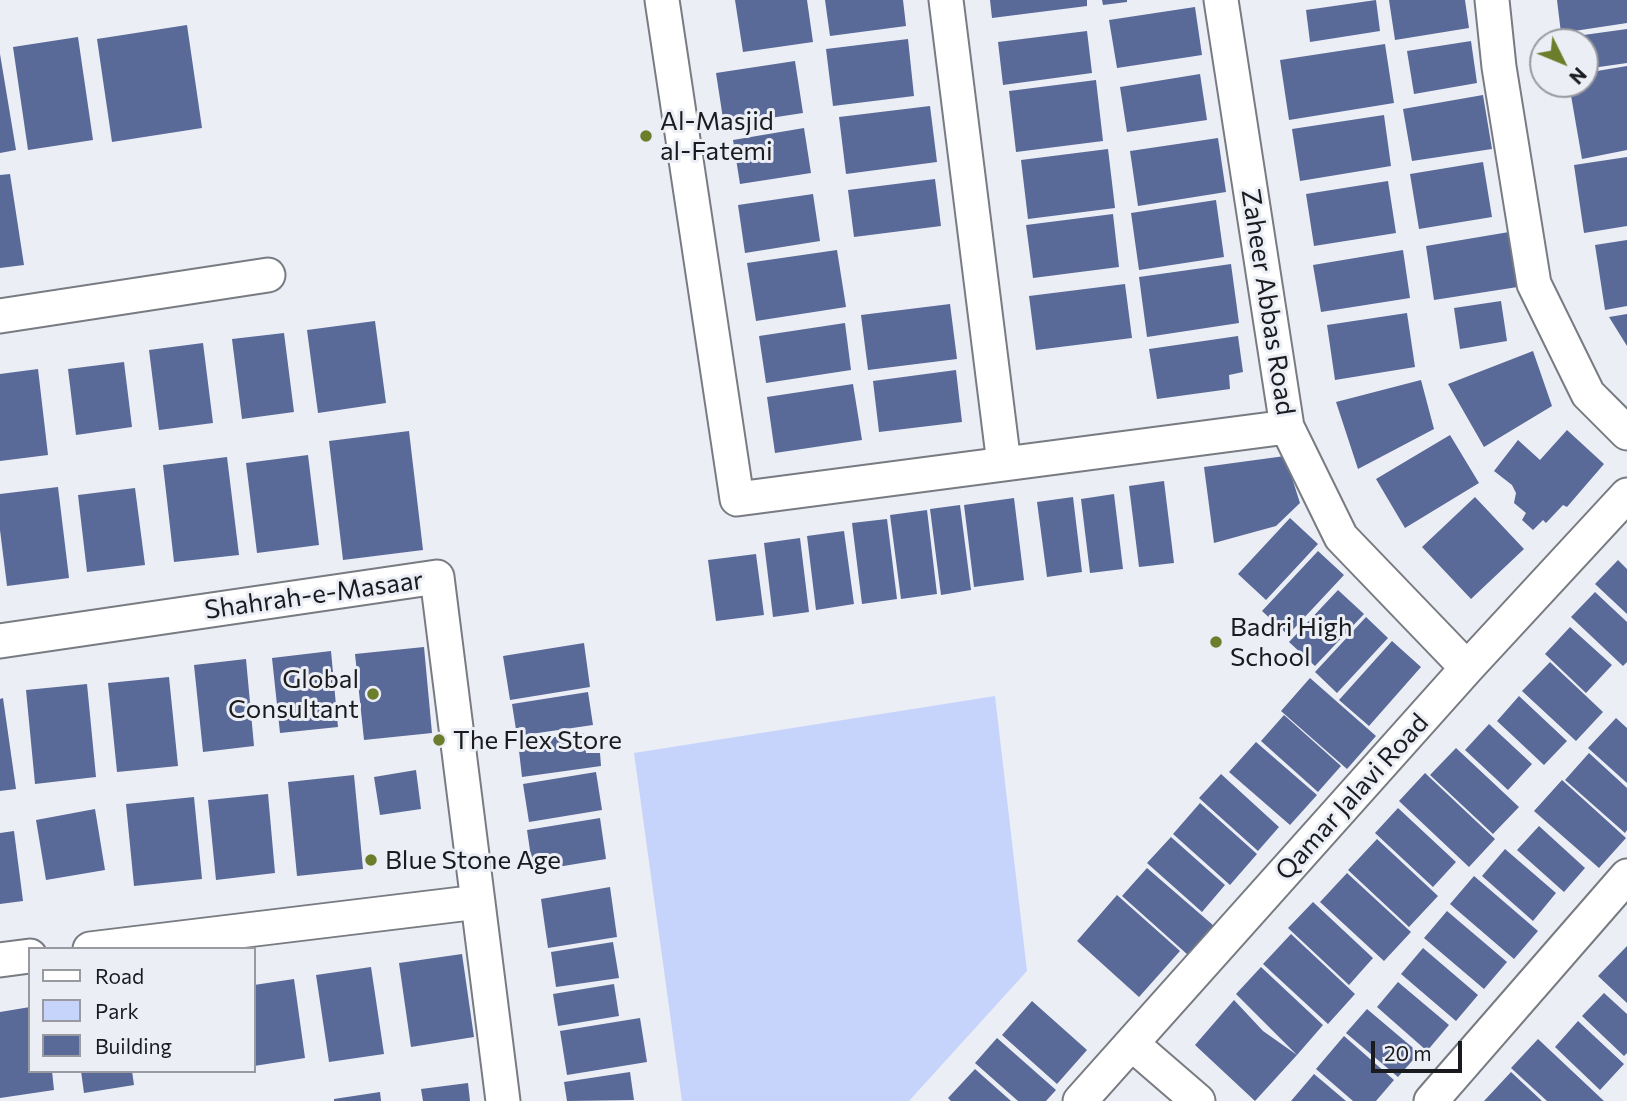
<!DOCTYPE html>
<html>
<head>
<meta charset="utf-8">
<style>
	body { margin:0 }
	#map { position:relative; width:1627px; height:1101px; overflow:hidden; background:#eceef6; font-family:Commissioner,sans-serif }
	canvas { display:block }
	.legend { position:absolute; left:28px; top:947px; width:228px; height:126px; box-sizing:border-box; background:#eceef6; border:2px solid #989aa0; margin:0; padding:9px 12px; list-style:none; font-size:21px; color:#1a1b1e }
	.legend li { display:flex; align-items:center; gap:14px; height:35px }
	.legend b { width:35px; border:2px solid #989aa0 }
	.north { position:absolute; left:1529px; top:28px; width:70px; height:70px; box-sizing:border-box; background:#eceef6; border:2px solid #989aa0; border-radius:50%; rotate:133deg; font-size:19px; font-weight:700; line-height:28px; text-align:center; color:#1a1b1e }
	.north::after { content:''; display:block; margin:auto; width:24px; height:32px; background:#6c7d2b; clip-path:polygon(50% 0,100% 100%,50% 72%,0 100%) }
	.scale { position:absolute; left:1371px; top:1041px; width:91px; height:32px; box-sizing:border-box; border:4px solid #1a1b1e; border-top:0; padding-left:9px; font-size:21px; line-height:24px; white-space:nowrap; color:#1a1b1e; -webkit-text-stroke:5px #eceef6; paint-order:stroke }
</style>
</head>
<body>
<div id="map">
<canvas width="1627" height="1101"></canvas>
<ul class="legend">
<li><b style="height:9px;background:#fff"></b>Road</li>
<li><b style="height:19px;background:#c6d4fc"></b>Park</li>
<li><b style="height:19px;background:#596998"></b>Building</li>
</ul>
<div class="north">N</div>
<div class="scale">20 m</div>
</div>
<script>
const g = document.querySelector('canvas').getContext('2d');
g.lineJoin = 'round';
function fill(path, color) { g.fillStyle = color; g.fill(path, 'evenodd'); }
function strokePath(path, color, width, dash) { g.strokeStyle = color; g.lineWidth = width; g.lineCap = dash ? 'butt' : 'round'; g.setLineDash(dash || []); g.stroke(path); }
function write(font, color, halo, rows, align = 'center') {
  g.font = font + ' Commissioner,sans-serif'; g.lineWidth = 6; g.setLineDash([]); g.textBaseline = 'middle'; g.strokeStyle = halo; g.fillStyle = color; for (const [text, x, y, turn = 0] of rows) {
    g.save(); g.translate(x, y); g.rotate((+turn || 0) * Math.PI / 180); g.textAlign = isNaN(turn) ? turn : align; if (halo) g.strokeText(text, 0, 0); g.fillText(text, 0, 0); g.restore();
  }
}
const green = new Path2D(`
	M995,696L1027,971L909,1101H682L634,753Z`);
const building = new Path2D(`
	M735,0H807L813,42L743,52Z
	M825,0H903L906,26L830,36Z
	M990,0H1087V6L992,18Z
	M1102,0H1127V2L1103,5Z
	M1376,0L1380,31L1310,42L1306,10Z
	M1389,0H1465L1469,28L1395,40Z
	M1557,0H1627V23L1561,33Z
	M1195,7L1202,55L1117,68L1109,20Z
	M187,25L202,128L112,142L97,39Z
	M1627,29V63L1585,69V42H1562V38Z
	M1087,31L1092,73L1003,85L998,42Z
	M78,37L93,140L28,150L13,47Z
	M908,39L914,96L833,106L826,49Z
	M1471,41L1477,83L1414,94L1407,51Z
	M1385,44L1394,103L1289,120L1280,60Z
	M0,54L16,150L0,153Z
	M795,61L803,113L724,125L716,73Z
	M1627,66V150L1582,159L1569,84H1585V73Z
	M1200,74L1207,120L1127,132L1120,87Z
	M1096,80L1103,141L1016,152L1009,91Z
	M1483,95L1492,149L1412,161L1403,109Z
	M930,106L937,162L846,174L839,117Z
	M1384,115L1391,166L1300,181L1292,129Z
	M804,128L811,173L740,184L733,140Z
	M1218,138L1226,192L1138,206L1130,151Z
	M1108,149L1115,208L1028,219L1021,160Z
	M1627,157V226L1584,233L1574,165Z
	M1483,162L1492,217L1419,229L1410,174Z
	M10,174L24,265L0,268V175Z
	M935,179L941,226L854,237L848,190Z
	M1388,181L1396,233L1314,246L1306,194Z
	M813,194L820,241L745,253L738,205Z
	M1216,200L1224,257L1139,270L1131,213Z
	M1113,214L1119,267L1033,278L1026,225Z
	M1515,231L1524,286L1434,300L1426,246Z
	M1627,240V306L1605,310L1595,245Z
	M837,250L846,307L756,321L747,263Z
	M1403,250L1410,298L1321,312L1313,265Z
	M1231,264L1239,323L1147,337L1139,277Z
	M1125,284L1132,338L1036,350L1029,296Z
	M1501,301L1507,341L1460,349L1454,308Z
	M950,304L957,359L868,370L861,315Z
	M1407,313L1415,367L1335,380L1327,325Z
	M1627,314V346L1609,317Z
	M375,321L386,403L318,413L307,330Z
	M845,323L851,370L766,383L759,336Z
	M284,333L294,412L242,419L232,339Z
	M1238,336L1243,372L1229,375L1230,389L1157,399L1149,349Z
	M203,343L213,423L159,430L149,350Z
	M1533,351L1552,406L1484,447L1448,384Z
	M124,362L132,427L76,435L68,369Z
	M38,369L48,455L0,461V374Z
	M956,370L962,422L879,432L873,381Z
	M1421,380L1434,429L1358,469L1336,402Z
	M853,384L862,440L775,453L767,397Z
	M1567,430L1604,464L1567,507L1563,505L1546,523L1543,520L1533,530L1522,520L1526,513L1514,503L1516,493L1512,485L1494,471L1518,440L1540,460Z
	M409,431L423,550L343,560L329,441Z
	M1450,435L1479,483L1405,528L1376,479Z
	M308,455L319,545L257,553L246,463Z
	M1285,456L1300,503L1276,526L1214,543L1204,467Z
	M227,457L239,555L174,562L163,465Z
	M1164,481L1174,563L1139,567L1129,486Z
	M58,487L69,578L7,586L0,530V494Z
	M135,488L145,565L87,572L78,495Z
	M1114,494L1123,569L1090,573L1081,499Z
	M1073,497L1082,572L1047,577L1037,502Z
	M1475,497L1524,549L1471,599L1422,547Z
	M1014,498L1024,580L974,587L964,505Z
	M960,505L971,590L941,595L930,509Z
	M927,510L937,594L901,599L890,515Z
	M1290,518L1318,544L1266,600L1238,574Z
	M887,519L897,599L862,604L852,523Z
	M844,531L854,604L816,610L807,536Z
	M800,538L809,612L773,617L764,543Z
	M1318,551L1344,575L1288,635L1262,611Z
	M756,554L764,615L716,621L708,560Z
	M1618,560L1627,569V614L1595,584Z
	M1338,590L1364,614L1315,666L1289,642Z
	M1595,592L1627,622V662L1623,666L1571,617Z
	M1366,617L1388,638L1337,693L1315,672Z
	M1570,627L1612,665L1586,693L1545,654Z
	M1392,641L1421,667L1369,726L1339,700Z
	M584,643L590,687L510,700L503,656Z
	M424,647L432,733L364,740L355,654Z
	M331,651L338,727L280,733L272,658Z
	M246,659L254,746L203,752L194,665Z
	M1550,662L1603,712L1576,741L1522,691Z
	M169,677L178,766L117,772L108,683Z
	M1310,678L1376,736L1347,769L1281,711Z
	M87,684L96,777L35,784L26,690Z
	M588,692L593,725L517,736L512,704Z
	M1519,696L1567,741L1544,765L1497,721Z
	M3,698L16,789L0,791V699Z
	M1284,715L1341,766L1318,792L1261,741Z
	M1616,718L1627,728V783L1588,748Z
	M1489,724L1532,764L1508,790L1465,750Z
	M584,733L586,753H600L601,766L522,777L518,742Z
	M1256,742L1317,795L1290,825L1229,772Z
	M1456,748L1519,807L1493,834L1430,775Z
	M1589,753L1627,788V830L1625,833L1565,780Z
	M416,770L421,809L380,815L374,777Z
	M596,772L602,810L529,822L523,784Z
	M1425,773L1495,839L1469,867L1399,801Z
	M1221,774L1279,827L1258,851L1199,798Z
	M354,775L363,869L297,876L288,782Z
	M1562,780L1626,838L1599,868L1534,811Z
	M268,794L275,873L216,880L208,800Z
	M194,797L202,879L134,886L126,804Z
	M1200,803L1257,854L1230,885L1173,834Z
	M1398,808L1456,862L1433,887L1375,833Z
	M95,809L105,870L46,880L36,820Z
	M600,818L606,859L533,871L527,830Z
	M1539,826L1585,868L1564,892L1517,850Z
	M14,831L23,901L0,904V833Z
	M1171,837L1225,885L1202,912L1147,863Z
	M1377,839L1438,896L1409,927L1348,870Z
	M1505,849L1556,893L1533,921L1482,876Z
	M1147,868L1214,926L1188,955L1122,896Z
	M1347,873L1411,932L1384,961L1320,902Z
	M1474,876L1538,931L1514,959L1450,904Z
	M610,887L617,937L548,948L541,899Z
	M1117,895L1180,951L1139,997L1077,941Z
	M1313,902L1373,958L1349,985L1288,928Z
	M1447,911L1507,962L1484,989L1424,938Z
	M1291,934L1355,994L1328,1024L1263,964Z
	M613,942L619,978L556,987L551,952Z
	M1627,946V1003L1598,976Z
	M1423,948L1478,995L1456,1021L1401,974Z
	M462,954L474,1037L411,1047L399,963Z
	M371,967L384,1054L329,1062L316,975Z
	M1261,967L1323,1025L1297,1055L1255,1101L1195,1045L1234,1000L1263,1031L1297,1055L1236,994Z
	M294,979L305,1058L254,1066V985Z
	M1398,982L1449,1025L1427,1051L1377,1007Z
	M614,984L619,1016L558,1026L553,994Z
	M1604,993L1627,1014V1053L1624,1056L1582,1016Z
	M1032,1001L1087,1050L1057,1084L1002,1035Z
	M30,1007V1071H52L54,1090L0,1098V1012Z
	M1367,1009L1419,1053L1398,1077L1346,1033Z
	M640,1018L647,1062L567,1075L560,1031Z
	M1578,1021L1624,1064L1600,1090L1555,1047Z
	M1344,1036L1394,1080L1376,1101H1353L1316,1069Z
	M997,1038L1056,1090L1046,1101H1018L975,1063Z
	M1538,1039L1604,1101H1547L1511,1068Z
	M975,1069L1011,1101H951L948,1098Z
	M81,1071H132L134,1085L84,1093Z
	M630,1072L634,1100L567,1101L564,1082Z
	M1511,1072L1542,1101H1484Z
	M1314,1074L1346,1101H1291Z
	M468,1083L470,1101H423L421,1089Z
	M380,1092L381,1101H334V1099Z`);
const street = new Path2D(`
	M662,0L737,499L1287,427
	M946,0L1004,464
	M1221,0L1287,427L1341,537L1467,668
	M1492,0L1499,67L1534,284L1588,394L1627,433
	M0,316L268,275
	M0,641L437,577L503,1101
	M90,949L478,902
	M0,960L30,956
	M1132,1044L1198,1101
	M1080,1101L1467,668L1627,495
	M1431,1101L1627,876`);
const markers = [
	[646,136,7,"#6c7d2b"],
	[1216,642,7,"#6c7d2b"],
	[373,694,7,"#6c7d2b"],
	[439,740,7,"#6c7d2b"],
	[371,860,7,"#6c7d2b"]
];
const poiNames = [
	["Al-Masjid",660,121],
	["al-Fatemi",660,151],
	["Badri High",1230,627],
	["School",1230,657],
	["Global",359,679,"right"],
	["Consultant",359,709,"right"],
	["The Flex Store",453,740],
	["Blue Stone Age",385,860]
];
const streetNames = [
	["Zaheer Abbas Road",1268,302,81],
	["Shahrah-e-Masaar",314,595,-8],
	["Qamar Jalavi Road",1352,797,-48]
];
fill(green, '#c6d4fc');
fill(building, '#596998');
strokePath(street, '#787b81', 37);
strokePath(street, '#fff', 33);
for (const [x, y, r, color] of markers) { const dot = new Path2D(); dot.arc(x, y, r, 0, 2 * Math.PI); g.fillStyle = color; g.fill(dot); strokePath(dot, '#eceef6', 2.5); }
write('26px', '#1a1b1e', '#eceef6', poiNames, 'left');
write('26px', '#1a1b1e', '#eceef6', streetNames);
</script>
</body>
</html>
